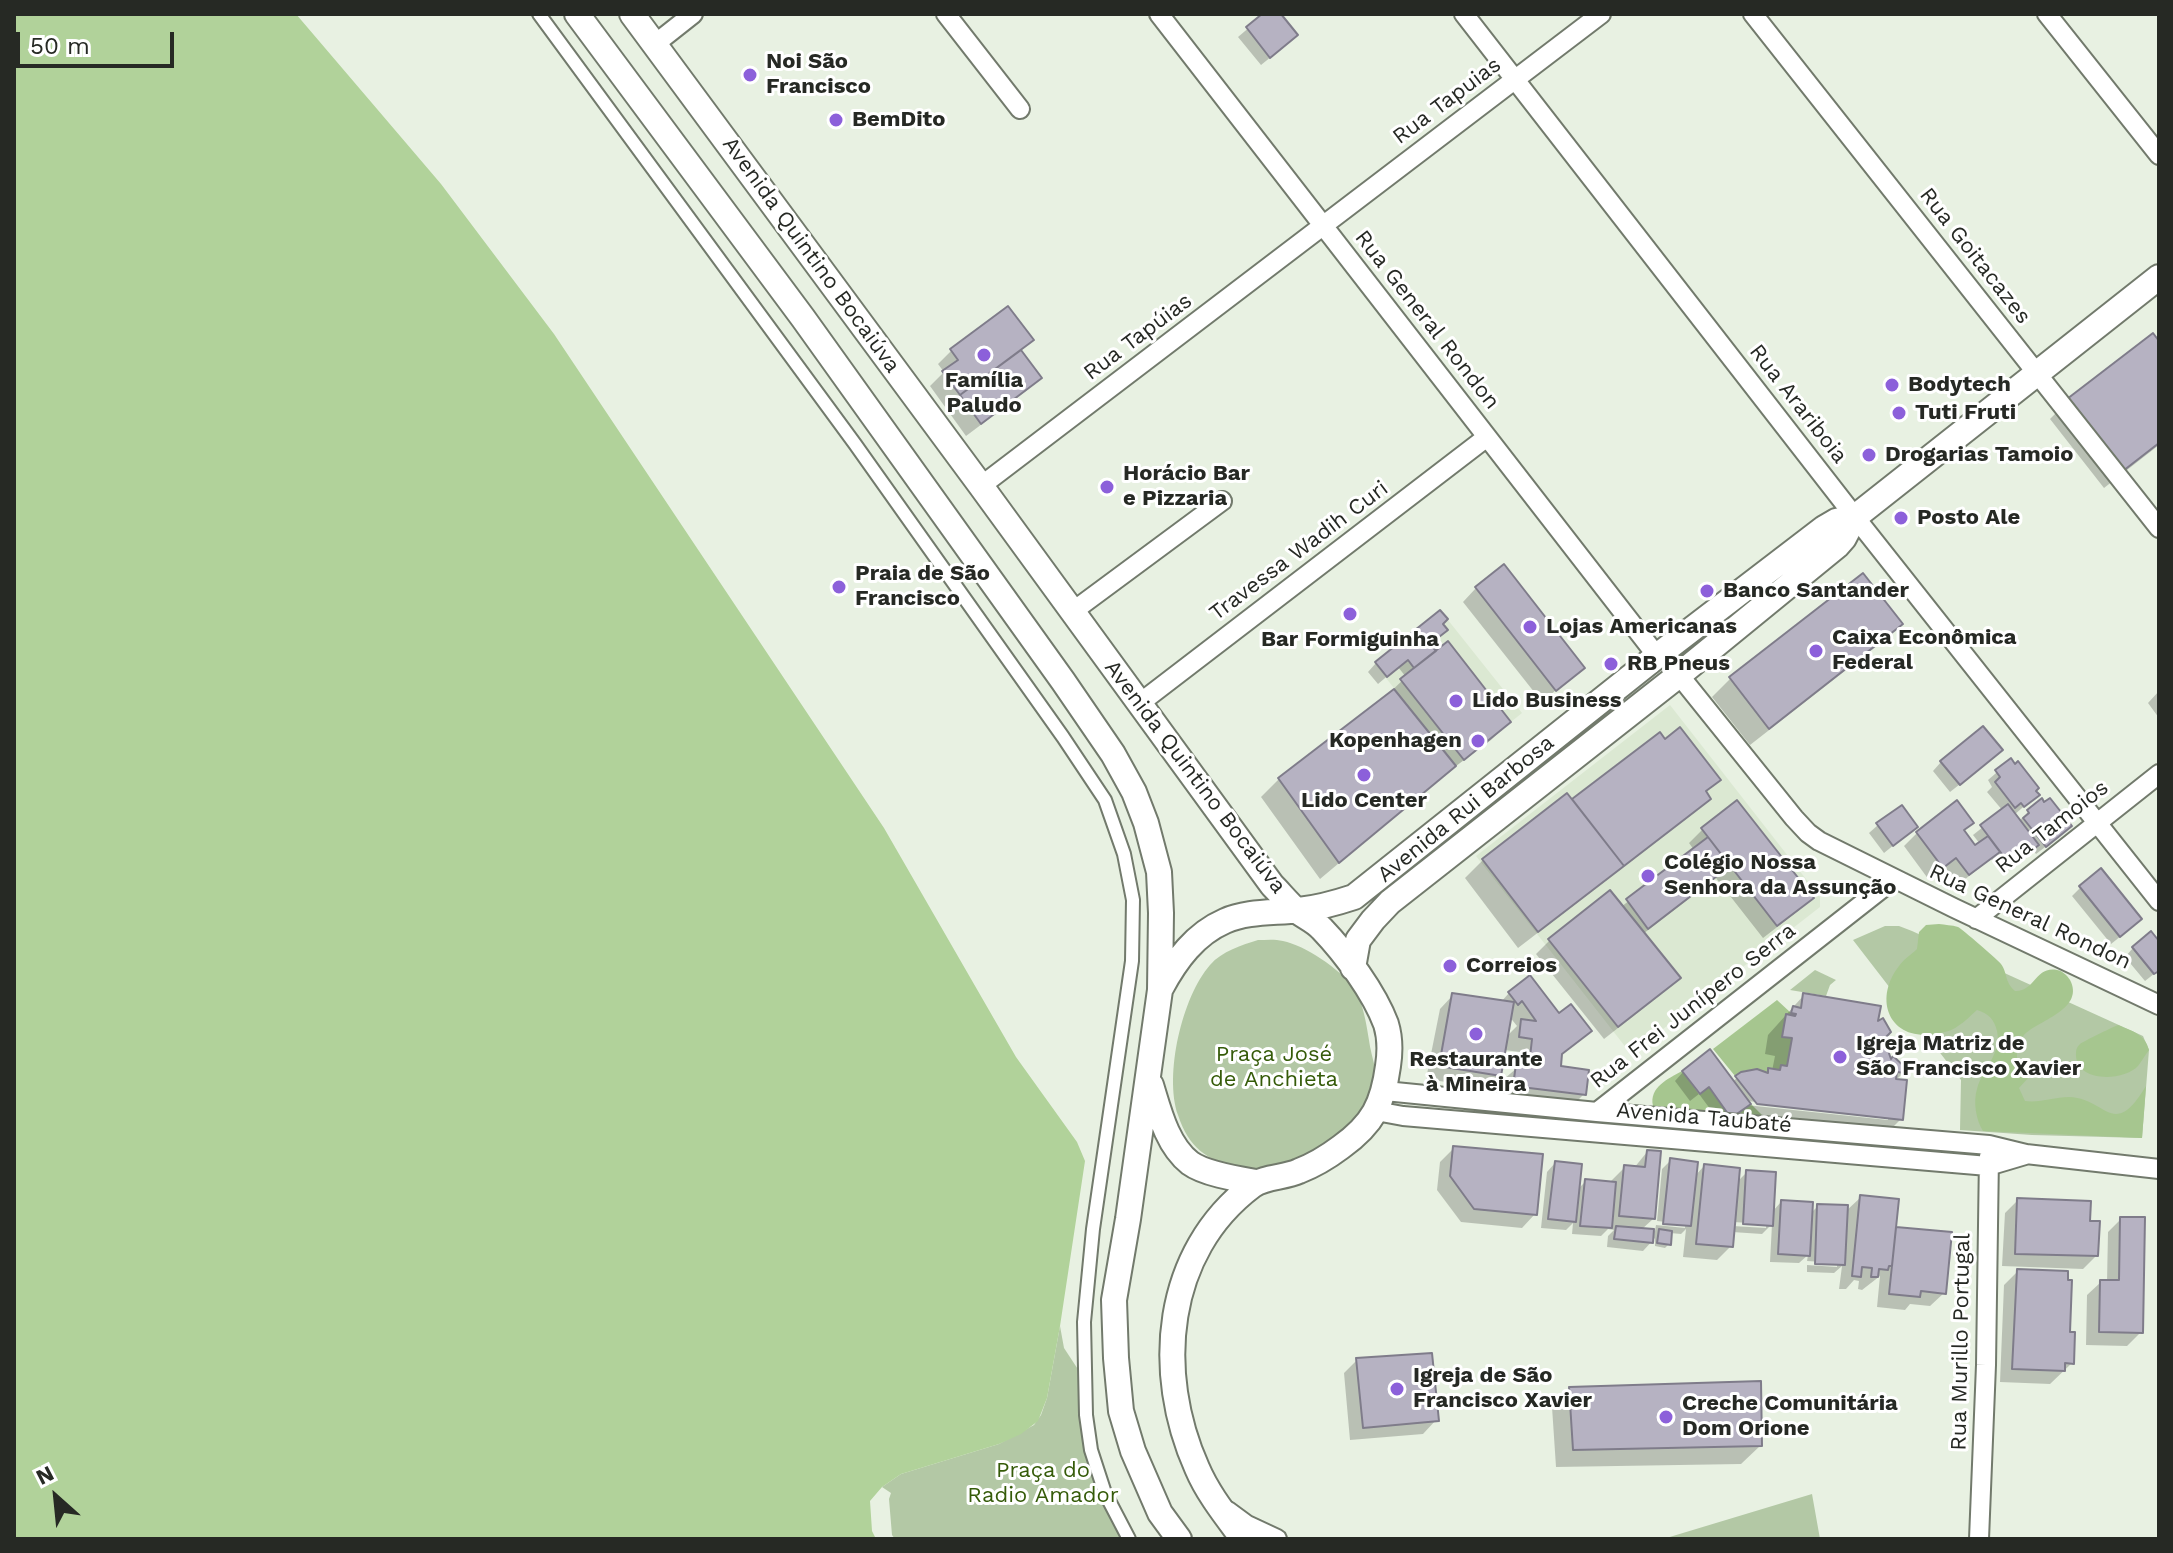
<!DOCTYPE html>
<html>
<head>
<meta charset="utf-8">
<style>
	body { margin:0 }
	#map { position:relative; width:2173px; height:1553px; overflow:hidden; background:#e8f1e2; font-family:"Work Sans",sans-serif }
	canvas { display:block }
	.frame { position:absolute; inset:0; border:16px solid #262924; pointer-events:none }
	.north { position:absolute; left:16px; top:1457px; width:80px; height:80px; -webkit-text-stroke:6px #fff; paint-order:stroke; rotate:333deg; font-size:22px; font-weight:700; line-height:32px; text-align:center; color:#262924 }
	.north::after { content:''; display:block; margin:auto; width:28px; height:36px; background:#262924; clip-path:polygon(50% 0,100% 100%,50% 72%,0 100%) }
	.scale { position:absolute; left:16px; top:32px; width:158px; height:36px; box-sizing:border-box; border:4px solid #262924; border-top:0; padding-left:10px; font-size:24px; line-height:28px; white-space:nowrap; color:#262924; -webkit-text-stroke:6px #fff; paint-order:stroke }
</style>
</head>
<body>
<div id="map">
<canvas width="2173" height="1553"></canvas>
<div class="frame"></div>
<div class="north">N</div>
<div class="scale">50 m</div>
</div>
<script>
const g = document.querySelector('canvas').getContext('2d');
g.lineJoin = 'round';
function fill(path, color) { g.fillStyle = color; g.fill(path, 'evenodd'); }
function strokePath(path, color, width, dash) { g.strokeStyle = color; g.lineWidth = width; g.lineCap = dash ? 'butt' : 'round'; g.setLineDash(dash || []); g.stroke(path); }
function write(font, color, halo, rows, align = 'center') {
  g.font = font + ' "Work Sans",sans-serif'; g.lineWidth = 6; g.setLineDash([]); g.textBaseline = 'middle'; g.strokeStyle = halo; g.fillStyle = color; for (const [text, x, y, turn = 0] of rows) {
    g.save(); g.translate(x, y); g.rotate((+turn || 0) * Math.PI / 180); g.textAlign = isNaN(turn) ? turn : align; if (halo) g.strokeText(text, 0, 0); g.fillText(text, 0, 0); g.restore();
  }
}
const built = new Path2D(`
	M1440,610L1522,713L1456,766L1374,663Z
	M1670,705L1820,897V907L1631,1054L1476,856Z`);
const green = new Path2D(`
	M1885,926H1899L1912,931L2143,1036L2149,1050L2142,1138L2032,1135L1960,1130L1961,1080L1853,940Z
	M1258,940C1266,940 1275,939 1283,941C1304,945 1340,969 1353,987C1365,1004 1367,1031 1371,1051C1374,1065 1381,1085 1375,1099C1372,1105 1341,1143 1336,1146C1331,1150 1261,1174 1255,1174C1250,1175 1243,1171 1238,1169C1206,1159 1189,1148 1178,1115C1164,1075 1182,997 1210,965C1222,951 1242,945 1258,940Z
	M1815,970L1836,980L1830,985L1826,996L1790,990Z
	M1060,1326L1064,1348L1085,1380L1091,1450L1129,1539H895L892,1535L889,1499L891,1493L882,1487L901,1474L999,1444L1034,1425L1041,1415L1047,1398Z
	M1812,1494L1820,1539H1663Z`);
const forest = new Path2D(`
	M1939,924C1945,925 1952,925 1958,927C1961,928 1999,961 2001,964C2008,974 2004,981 2015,991C2035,992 2035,966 2057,970C2063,971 2069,977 2071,982C2083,1010 2037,1021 2024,1035C2016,1044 2016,1053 2018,1064L2028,1071L2029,1077L2019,1088L2025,1101C2040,1103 2054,1097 2069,1097C2107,1098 2113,1141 2146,1086L2142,1138L1983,1131C1976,1120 1973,1102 1977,1089C1982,1069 2002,1054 1997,1031C1994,1019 1989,1014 1977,1010C1971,1015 1965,1022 1958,1026C1952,1031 1942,1033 1934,1034C1889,1041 1873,999 1899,966C1904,959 1912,954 1917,949L1919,932L1926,925Z
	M1777,1000L1791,1013L1796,1014L1795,1016L1786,1015L1782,1036L1792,1038L1787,1066L1781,1065L1780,1070L1769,1068L1768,1073C1754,1070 1747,1067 1735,1076L1713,1049Z
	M2118,1025C2132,1031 2145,1034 2149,1050C2145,1055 2142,1061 2138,1066C2124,1081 2078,1083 2076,1056C2076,1050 2076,1048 2080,1044C2084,1041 2111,1028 2118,1025Z
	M1682,1071L1699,1094L1709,1087L1731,1118L1751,1104L1764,1117L1772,1120L1765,1133C1754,1135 1744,1133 1733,1133C1706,1135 1661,1142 1653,1106C1649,1087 1668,1079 1682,1071Z`);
const water = new Path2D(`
	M14,14H296L441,184L554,334L884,828L1016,1057L1077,1142L1085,1161L1060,1326L1047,1398L1038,1421L1021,1434L999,1444L901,1474L882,1487L870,1501L872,1531L876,1539H14Z`);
const shadow = new Path2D(`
	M1265,14H1278L1287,44L1261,65L1238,37Z
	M1008,309L1031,340L1020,352L1039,378L1026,391L966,436L930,386L944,372L938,364L951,351Z
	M2159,344V445L2104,488L2050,419L2068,401Z
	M1862,576L1900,624L1882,642L1750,745L1712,697L1730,679Z
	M1476,588L1582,668L1542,702L1463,602Z
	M1429,645L1435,654L1509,722L1491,740L1444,775L1320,879L1261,797L1279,779L1383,699L1406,677L1398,667L1378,684L1368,672L1376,663Z
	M2159,691V718L2148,703Z
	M1659,735L1718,780L1705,793L1709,798L1695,812L1518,948L1465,878L1483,860L1567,796L1572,802Z
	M1992,759L1950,792L1933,771L1941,762Z
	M2010,761L2037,795L2014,815L2019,821L2028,812L2061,835L2036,854L2032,849L2002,873L1991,859L1955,887L1942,870L1929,880L1904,846L1917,833L1971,823L1963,832L1975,848L1980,844L1973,835L2003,811L1987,792L1992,787L1988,780Z
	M1737,803L1811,898L1798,911L1763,938L1716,878L1643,934L1678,978L1665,991L1604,1039L1536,954L1549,941L1610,893L1621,907L1694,850L1689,843L1702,830Z
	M1878,825L1916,827L1884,853L1869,833Z
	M2081,887L2131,928L2111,944L2072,896Z
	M2159,945V970L2145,981L2125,957L2133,948Z
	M1509,993L1589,1031L1560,1056L1558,1068L1584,1094L1571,1107L1501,1099L1503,1080L1518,1067L1520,1052L1504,1050L1499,1075L1486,1088L1426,1079L1440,1009L1453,995L1501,1002ZM1509,1016L1517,1026L1506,1037Z
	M1804,995L1876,1026L1890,1062L1904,1072L1895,1081L1901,1119L1883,1137L1722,1125L1699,1094L1690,1101L1675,1081L1683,1072L1732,1082L1742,1074H1765L1769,1070L1772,1071L1775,1056L1765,1054L1768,1035ZM1747,1101L1888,1116V1120L1746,1105Z
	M1454,1148L1535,1214L1522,1228L1461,1222L1437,1190L1440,1162Z
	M1647,1152L1653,1219L1641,1230L1655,1231L1656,1225L1685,1228V1224L1657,1221L1662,1169L1671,1160L1695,1176L1704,1166L1737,1182L1747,1172L1772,1212L1781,1202L1810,1214L1818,1206L1845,1212L1861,1197L1894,1229L1944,1293L1930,1306L1910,1304L1905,1310L1877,1307L1880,1276L1862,1290L1858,1289L1859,1281L1854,1280L1846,1289H1839L1842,1266L1834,1273L1807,1272V1265L1837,1267V1263L1807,1261L1808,1255L1799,1263L1770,1262L1772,1224L1762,1234L1732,1232L1731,1246L1717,1260L1683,1257L1686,1229L1681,1234L1670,1233L1669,1244L1665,1248L1655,1246V1238L1643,1251L1607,1247L1608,1236L1614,1230L1608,1229L1601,1236L1572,1234L1573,1223L1566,1230L1541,1228L1547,1172L1555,1163L1578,1189L1585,1182L1611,1184V1181L1625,1167L1634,1168ZM1733,1222L1766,1224V1228L1733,1226Z
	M2018,1200L2088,1223L2096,1256L2083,1269L2002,1266L2005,1213Z
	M2121,1219L2141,1332L2127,1346L2086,1345L2087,1295L2101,1282H2107L2108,1232Z
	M2018,1271L2068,1334L2072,1363L2050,1384L2000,1382L2004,1285Z
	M1357,1360L1436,1420L1423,1434L1350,1440L1344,1373Z
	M1570,1389L1760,1446L1741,1464L1556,1467L1552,1407Z`);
const building = new Path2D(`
	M1262,14H1281L1298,35L1270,58L1246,27Z
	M1008,306L1034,340L960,395L942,371L958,360L950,349Z
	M2153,333L2159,341V443L2123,471L2067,399Z
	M1021,350L1042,378L981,424L960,395Z
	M1504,564L1585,668L1556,691L1475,587Z
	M1863,573L1903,624L1769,729L1729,677Z
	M1440,610L1448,619L1443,624L1448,630L1430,644L1436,651L1414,668L1408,660L1387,677L1375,662Z
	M1448,641L1511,722L1464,760L1400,679Z
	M1394,689L1456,766L1339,863L1278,778Z
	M1983,726L2003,750L1960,785L1940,761Z
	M1680,727L1721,780L1706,791L1711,799L1624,866L1572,799L1660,732L1665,739Z
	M2011,758L2015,764L2018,761L2039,788L2036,791L2040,795L2024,807L2021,803L2015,808L1995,782L2000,777L1995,770Z
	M1567,793L1624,866L1538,932L1482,859Z
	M2042,798L2044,802L2050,798L2072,826L2046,847L2023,818L2029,813L2027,810Z
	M1737,800L1814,898L1777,926L1701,828Z
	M1957,800L1974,823L1964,830L1975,845L1988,836L2000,852L1969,875L1956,858L1943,868L1916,832Z
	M2008,804L2039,845L2011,866L1980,825Z
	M1902,805L1918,827L1893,846L1876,823Z
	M1708,837L1730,866L1648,929L1626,899Z
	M2101,868L2142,919L2120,937L2079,886Z
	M1610,890L1681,978L1618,1027L1548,939Z
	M2151,931L2159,941V971L2154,974L2132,947Z
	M1530,975L1559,1013L1571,1004L1592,1031L1562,1054L1561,1066L1589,1070L1586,1095L1513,1086L1516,1064L1529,1066L1532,1039L1519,1037L1521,1019L1536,1021L1522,1001L1518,1005L1508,992Z
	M1452,993L1514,1002L1501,1076L1439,1066Z
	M1803,993L1881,1006L1878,1021L1883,1018L1891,1032L1884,1039L1891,1059L1893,1056L1906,1068L1905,1073L1897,1072L1896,1079L1907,1080L1903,1120L1757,1104L1735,1076L1741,1072L1757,1069L1768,1073V1068L1780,1070L1781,1065L1787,1066L1792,1038L1782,1037L1786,1014L1795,1016L1796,1014L1791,1013L1793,1006L1801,1008Z
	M1710,1049L1751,1104L1731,1118L1709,1087L1700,1094L1682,1071Z
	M1453,1146L1543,1154L1537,1215L1474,1209L1450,1176Z
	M1647,1150L1661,1151L1655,1219L1619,1216L1624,1165L1645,1167Z
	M1670,1158L1698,1162L1691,1226L1663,1224Z
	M1555,1161L1582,1164L1576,1222L1548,1219Z
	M1704,1164L1740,1168L1733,1247L1696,1244Z
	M1746,1170L1776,1172L1773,1226L1743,1224Z
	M1585,1179L1616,1182L1612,1228L1580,1226Z
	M1860,1195L1899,1199L1892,1266H1889L1888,1270L1879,1269L1878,1277H1871L1872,1268L1862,1267L1861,1277L1852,1276Z
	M2017,1198L2091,1201L2090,1221H2100L2098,1256L2015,1254Z
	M1781,1200L1813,1202L1810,1256L1778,1254Z
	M1817,1204L1848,1205L1845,1265L1815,1264Z
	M2120,1217H2145L2143,1333L2099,1332L2100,1280H2119Z
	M1616,1226L1654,1229L1653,1243L1614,1239Z
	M1896,1227L1952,1232L1946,1294L1921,1291L1920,1297L1889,1294Z
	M1659,1229L1672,1231L1671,1245L1657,1243Z
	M2017,1269L2068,1271V1280H2072L2070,1332H2075L2074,1364L2065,1363V1371L2012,1369Z
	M1432,1353L1439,1421L1363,1428L1356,1358Z
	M1761,1381L1762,1446L1573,1450L1569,1387Z`);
const pedestrian = new Path2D(`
	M539,14L855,444L1063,737L1105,800L1124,854L1133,900L1132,961L1093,1229L1084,1322L1086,1415L1091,1450L1105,1493L1129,1539`);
const minor = new Path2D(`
	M946,14L1020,109
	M1159,14L1657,656
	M1464,14L1855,517L2159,901
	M1753,14L2159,528
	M2047,14L2159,155
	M655,44L693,14
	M981,486L1601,14
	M1072,612L1222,501
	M1679,675L1794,818L1808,833L1819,841L1954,908L2159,1005
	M1140,703L1487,437
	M1976,919L2159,774
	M1385,1091L1597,1112L1989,1145L2026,1154L2159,1169
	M1376,1111L1403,1116L1988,1166L2025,1155
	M1597,1112L1894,879
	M1228,1511L1247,1525L1277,1539
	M1979,1539L1986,1365L1989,1156`);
const secondary = new Path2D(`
	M577,14L803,318L1063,681L1113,754L1134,792L1146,823L1159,872L1161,913L1160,990L1128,1219L1114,1300L1116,1358L1121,1411L1133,1451L1160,1513L1179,1539
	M632,14L981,486L1272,885C1280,893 1288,903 1297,911C1305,917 1315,921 1322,929C1345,953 1374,992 1386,1024C1390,1037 1390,1053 1388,1066C1383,1104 1373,1124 1341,1147C1329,1156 1312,1166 1299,1171C1284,1178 1265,1176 1252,1186C1164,1252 1154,1372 1197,1468C1208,1494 1226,1516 1243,1539
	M1353,968L1358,940L1373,920L1390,902L1679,675L1837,546L1844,538L1855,517L2159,277
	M1161,988C1176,960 1195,934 1225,921C1247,911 1275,913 1299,910C1318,908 1336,903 1354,897L1657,656L1824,528L1836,521L1855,517
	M1151,1085C1159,1111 1167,1145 1190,1163C1205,1174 1238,1179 1256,1182`);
const markers = [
	[750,75,8,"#8c60da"],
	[836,120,8,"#8c60da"],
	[984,355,8,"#8c60da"],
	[1892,385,8,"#8c60da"],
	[1899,413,8,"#8c60da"],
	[1869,455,8,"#8c60da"],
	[1107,487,8,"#8c60da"],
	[1901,518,8,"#8c60da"],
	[839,587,8,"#8c60da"],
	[1707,591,8,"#8c60da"],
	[1350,614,8,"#8c60da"],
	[1530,627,8,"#8c60da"],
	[1816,651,8,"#8c60da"],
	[1611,664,8,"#8c60da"],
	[1456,701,8,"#8c60da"],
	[1478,741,8,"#8c60da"],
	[1364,775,8,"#8c60da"],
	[1648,876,8,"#8c60da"],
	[1450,966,8,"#8c60da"],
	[1476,1034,8,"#8c60da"],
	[1840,1057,8,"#8c60da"],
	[1397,1389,8,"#8c60da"],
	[1666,1417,8,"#8c60da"]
];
const poiNames = [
	["Noi São",766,62],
	["Francisco",766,87],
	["BemDito",852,120],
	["Família",984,381,"center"],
	["Paludo",984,406,"center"],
	["Bodytech",1908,385],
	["Tuti Fruti",1915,413],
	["Drogarias Tamoio",1885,455],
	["Horácio Bar",1123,474],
	["e Pizzaria",1123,499],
	["Posto Ale",1917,518],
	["Praia de São",855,574],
	["Francisco",855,599],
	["Banco Santander",1723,591],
	["Lojas Americanas",1546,627],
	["Caixa Econômica",1832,638],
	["Federal",1832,663],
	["Bar Formiguinha",1350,640,"center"],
	["RB Pneus",1627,664],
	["Lido Business",1472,701],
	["Kopenhagen",1462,741,"right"],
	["Lido Center",1364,801,"center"],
	["Colégio Nossa",1664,863],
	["Senhora da Assunção",1664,888],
	["Correios",1466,966],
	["Igreja Matriz de",1856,1044],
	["São Francisco Xavier",1856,1069],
	["Restaurante",1476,1060,"center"],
	["à Mineira",1476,1085,"center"],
	["Igreja de São",1413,1376],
	["Francisco Xavier",1413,1401],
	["Creche Comunitária",1682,1404],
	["Dom Orione",1682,1429]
];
const streetNames = [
	["Rua Tapuias",1447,101,-37],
	["Avenida Quintino Bocaiúva",811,255,54],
	["Rua Goitacazes",1975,256,52],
	["Rua General Rondon",1427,320,52],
	["Rua Tapúias",1138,337,-37],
	["Rua Arariboia",1798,404,52],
	["Travessa Wadih Curi",1299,551,-37],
	["Avenida Quintino Bocaiúva",1195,777,53],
	["Avenida Rui Barbosa",1466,809,-39],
	["Rua Tamoios",2052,827,-38],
	["Rua General Rondon",2030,917,25],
	["Rua Frei Junípero Serra",1693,1006,-38],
	["Avenida Taubaté",1704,1118,5],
	["Rua Murillo Portugal",1961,1342,-89]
];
const parkNames = [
	["Praça José",1274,1055],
	["de Anchieta",1274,1080],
	["Praça do",1043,1471],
	["Radio Amador",1043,1496]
];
fill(built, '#dbe8d2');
fill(green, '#b3c8a5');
fill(forest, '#a6c68f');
fill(water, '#b1d29a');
fill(shadow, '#0003');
fill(building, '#b6b2c2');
strokePath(building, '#7f7c8a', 2);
strokePath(pedestrian, '#727a6c', 16);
strokePath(minor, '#727a6c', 22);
strokePath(secondary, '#727a6c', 28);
strokePath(pedestrian, '#fff', 12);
strokePath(minor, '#fff', 18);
strokePath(secondary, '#fff', 24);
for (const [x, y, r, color] of markers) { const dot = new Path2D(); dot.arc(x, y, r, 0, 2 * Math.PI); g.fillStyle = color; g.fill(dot); strokePath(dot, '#fff', 3); }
write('bold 22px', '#262924', '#fff', poiNames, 'left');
write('22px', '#262924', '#fff', streetNames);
write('22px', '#355b09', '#fff', parkNames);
</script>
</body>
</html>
